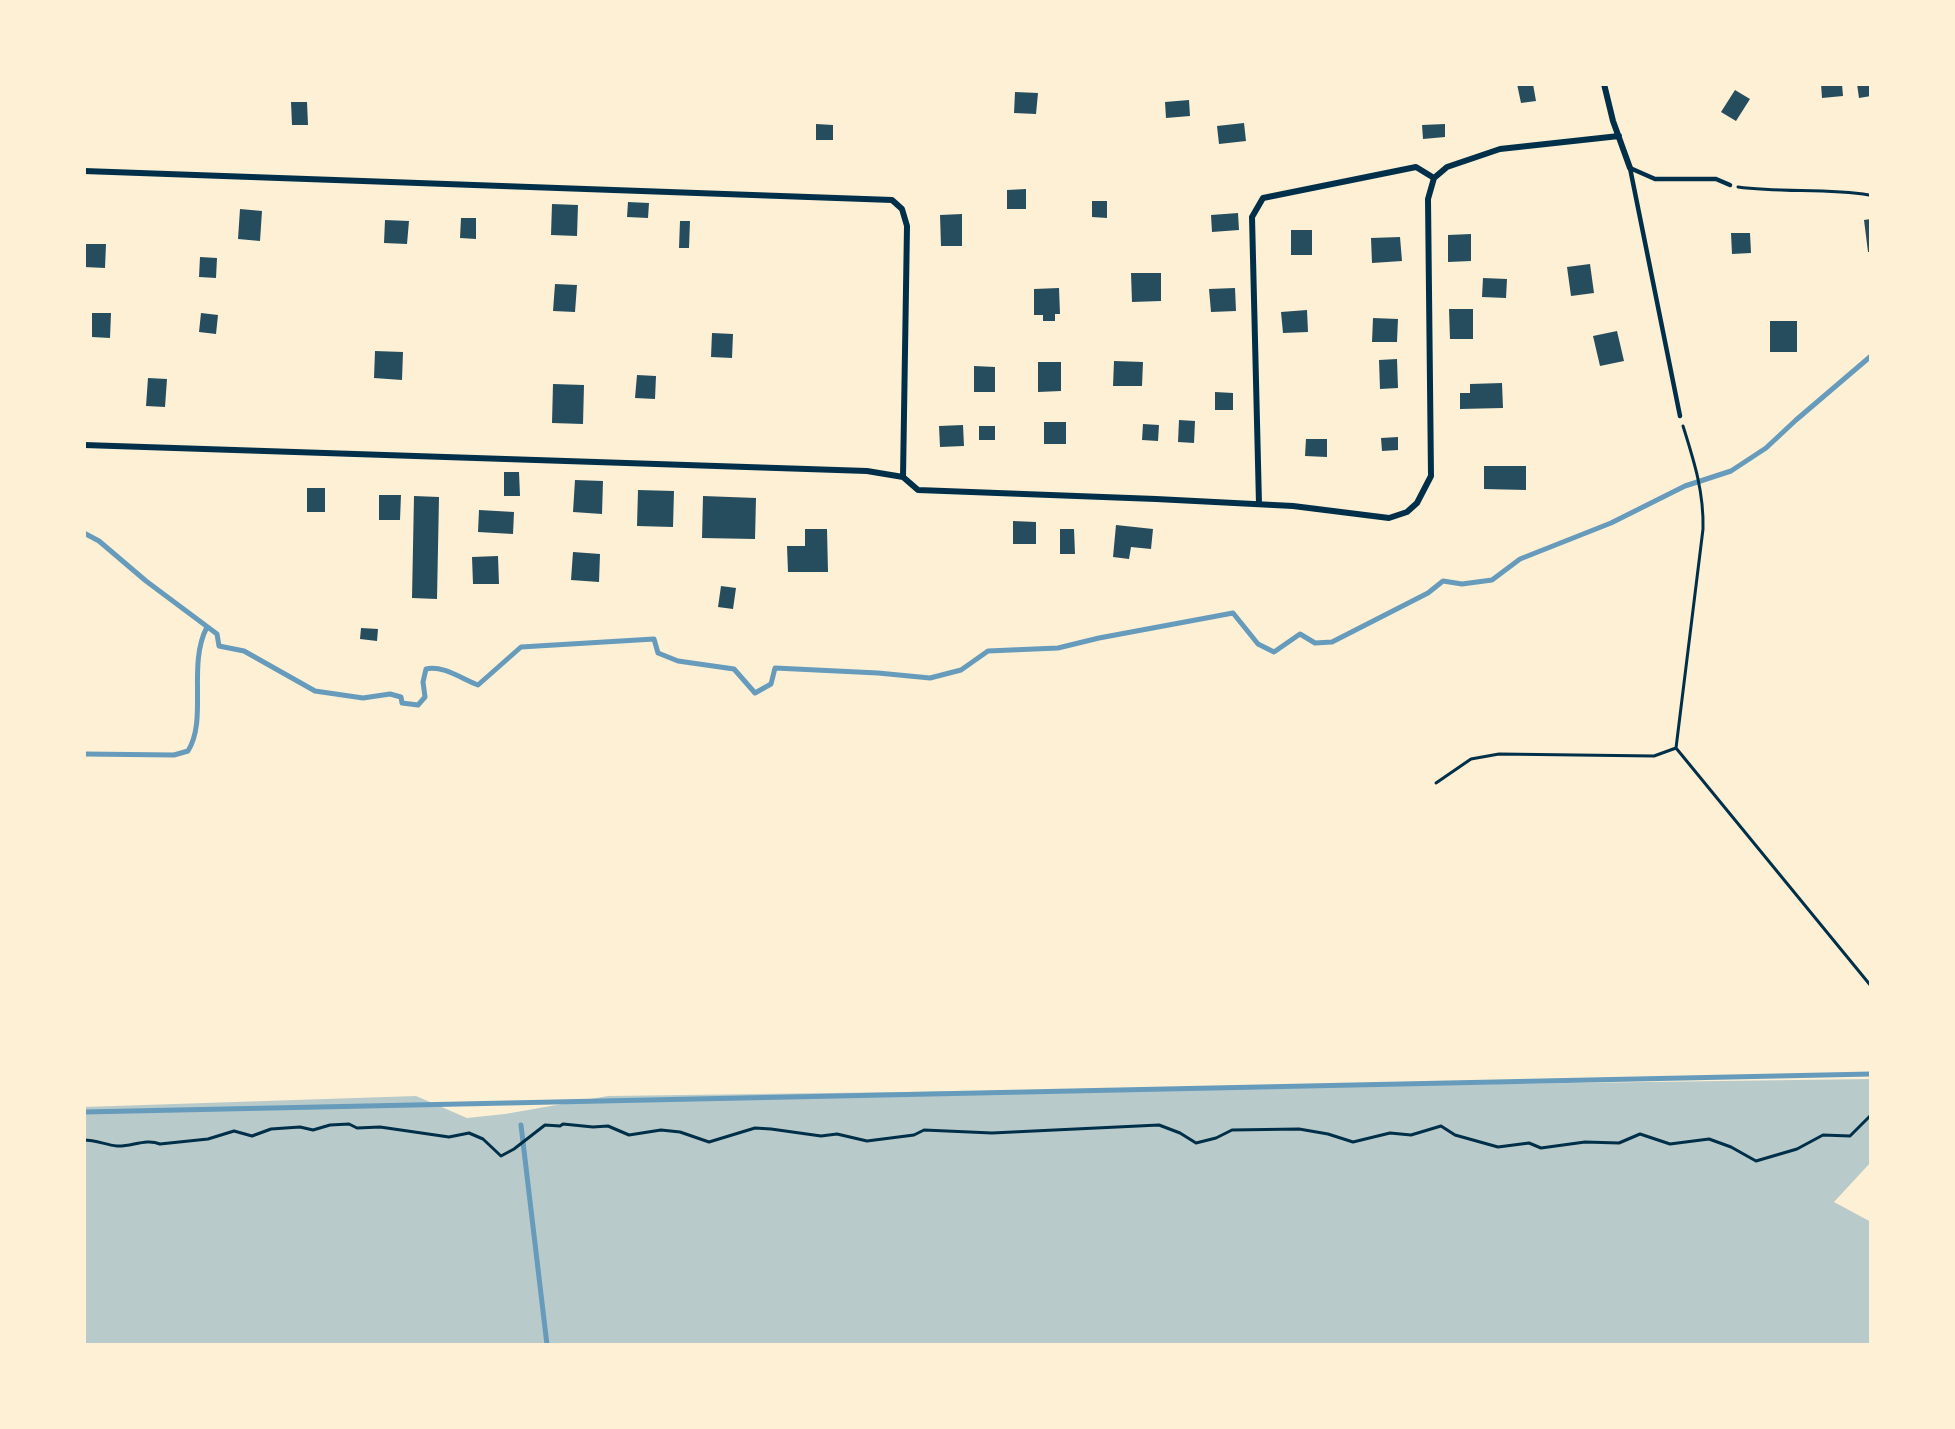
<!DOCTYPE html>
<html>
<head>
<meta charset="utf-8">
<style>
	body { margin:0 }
	#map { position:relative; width:1955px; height:1429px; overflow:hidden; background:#fdf0d5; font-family:Arial,sans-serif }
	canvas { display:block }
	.frame { position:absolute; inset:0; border:86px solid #fdf0d5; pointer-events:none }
</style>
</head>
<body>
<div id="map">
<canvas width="1955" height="1429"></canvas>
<div class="frame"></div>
</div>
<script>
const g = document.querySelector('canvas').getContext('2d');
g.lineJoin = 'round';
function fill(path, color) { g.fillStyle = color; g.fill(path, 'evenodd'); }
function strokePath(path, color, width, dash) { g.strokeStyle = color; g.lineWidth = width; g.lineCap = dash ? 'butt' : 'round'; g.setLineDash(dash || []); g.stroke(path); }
const green = new Path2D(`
	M1871,1079V1162L1834,1202L1871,1222V1345H84V1107L416,1096L467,1118L505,1114L608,1096Z`);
const stream = new Path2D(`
	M84,533L99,541L146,581L217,634L219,646L244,651L315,691L363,698L390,694L401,697L402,703L418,705L425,697L423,682L426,669C443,665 462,679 478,685L521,647L654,639L658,653L678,661L734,669L755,693L771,684L775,668L878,673L930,678L961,670L988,651L1058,648L1099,638L1233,613L1258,644L1274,652L1300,634L1315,643L1332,642L1428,593L1443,581L1462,584L1492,580L1520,559L1611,523L1685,486L1731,471L1766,448L1796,420L1871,356
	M84,754L174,755L188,751C208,719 187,665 207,627
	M84,1112L1871,1074
	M521,1125L547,1345`);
const building = new Path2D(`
	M1517,84H1533L1536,101L1521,103Z
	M1821,84H1842L1843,96L1822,98Z
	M1857,84H1871V96L1859,98Z
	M1735,90L1750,99L1736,121L1721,112Z
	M1015,92L1038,93L1036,114L1014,113Z
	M1189,100L1190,116L1166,118L1165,102Z
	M291,102H307L308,125H292Z
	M1244,123L1246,141L1219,144L1217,126Z
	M816,124L833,125V140H816Z
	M1445,124V137L1423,139L1422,125Z
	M1026,189V209H1007V190Z
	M1092,201H1107V218L1092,217Z
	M628,202L649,203L648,218L627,217Z
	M552,204L578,205L577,236L551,235Z
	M240,209L262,211L260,241L238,239Z
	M1238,213L1239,230L1212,232L1211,215Z
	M962,214V246H941L940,215Z
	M461,218H476V239L460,238Z
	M1871,219V252H1868L1864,220Z
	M385,220L409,221L407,244L384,243Z
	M680,221H690L689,248H679Z
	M1291,230H1312V255H1291Z
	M1731,233H1750L1751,253L1732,254Z
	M1471,234V261L1448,262V235Z
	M1400,237L1402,261L1372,263L1371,238Z
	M84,244H106L105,268L84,267Z
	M200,257L217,258L216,278L199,277Z
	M1590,264L1594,293L1571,296L1567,267Z
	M1131,273H1161V301L1132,302Z
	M1483,278L1507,279L1506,298L1482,297Z
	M555,284L577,285L575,312L553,311Z
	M1059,288L1060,314H1055V321H1043V315H1034V289Z
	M1235,288L1236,311L1211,312L1209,289Z
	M1449,309H1473V339H1450Z
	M1307,310L1308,332L1283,333L1281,312Z
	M92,313H111L110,338L92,337Z
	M201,313L218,315L216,334L199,332Z
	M1373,318L1398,319L1397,342H1372Z
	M1770,321H1797V352H1770Z
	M1617,331L1624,361L1600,366L1593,336Z
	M712,333L733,334L732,358L711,357Z
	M375,351L403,352L402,380L374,378Z
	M1397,359L1398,388L1380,389L1379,360Z
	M1114,361L1143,362L1142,386H1113Z
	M1038,362H1061V391L1038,392Z
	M974,366L995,367V392H974Z
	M637,375L656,376L655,399L635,398Z
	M148,378L167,379L165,407L146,406Z
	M1502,383L1503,408L1460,409V393H1470V384Z
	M553,384L584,385L583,424L552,423Z
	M1215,392L1233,393V410H1215Z
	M1179,420L1195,421L1194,443L1178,442Z
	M1044,422H1066V444H1044Z
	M1143,424L1159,425L1158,441L1142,440Z
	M963,425L964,446L940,447L939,426Z
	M979,426H995V440H979Z
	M1398,437V450L1382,451L1381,438Z
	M1306,439H1327V457L1305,456Z
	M1484,466H1526V490L1484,489Z
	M504,472H519L520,496H504Z
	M575,480L603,481L602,514L573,512Z
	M307,488H325V512H307Z
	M638,490L674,491L673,527L637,526Z
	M379,495H401L400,520H379Z
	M414,496L439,497L437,599L412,598Z
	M703,496L756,498L755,539L702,538Z
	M479,510L514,512L513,534L478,532Z
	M1013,521L1036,522V544H1013Z
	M1116,525L1153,529L1151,549L1131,547L1129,559L1113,557Z
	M805,529H827L828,572H788L787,546H805Z
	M1060,529H1074L1075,554H1060Z
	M573,552L600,554L599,582L571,580Z
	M498,556L499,584H473L472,557Z
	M721,586L736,588L733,609L718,607Z
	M361,628L378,629L377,641L360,639Z`);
const path = new Path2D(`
	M1738,187C1782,193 1826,188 1869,195
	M1683,426C1694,461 1704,492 1703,529L1676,748L1871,986
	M1436,783L1471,759L1499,754L1654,756L1676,748
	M84,1140C96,1140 106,1145 117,1146C131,1147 146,1138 160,1144L208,1139L234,1131L252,1136L271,1129L300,1127L313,1130L330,1125L349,1124L357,1128L380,1127L449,1137L469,1133L483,1139L501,1156L514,1149L545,1125L560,1126L563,1124L593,1127L608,1126L629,1135L661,1130L680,1132L709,1142L755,1128L771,1129L821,1136L837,1134L867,1141L914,1135L924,1130L992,1133L1159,1125L1180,1133L1196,1143L1216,1138L1232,1130L1299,1129L1328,1134L1353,1142L1390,1133L1411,1135L1441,1126L1455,1135L1498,1147L1529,1143L1541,1148L1585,1142L1619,1143L1640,1134L1670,1144L1709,1139L1731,1147L1756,1161L1797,1149L1823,1135L1850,1136L1871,1115`);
const service = new Path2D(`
	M1630,168L1680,416
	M1630,168L1655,179H1716L1730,185`);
const minor = new Path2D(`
	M1604,84L1613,121L1630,168
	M84,171L892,200L902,209L907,226L903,477
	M84,445L867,471L903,477
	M903,477L918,490L1156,499L1293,506L1389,518L1407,512L1417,503L1431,476L1428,199L1434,178L1447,167L1500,149L1619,136
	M1259,504L1252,217L1263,198L1416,167L1434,178`);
fill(green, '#b9caca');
strokePath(stream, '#669bbc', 5);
fill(building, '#264d5e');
strokePath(path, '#003049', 3);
strokePath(service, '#003049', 4.5);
strokePath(minor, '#003049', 6);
</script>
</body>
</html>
